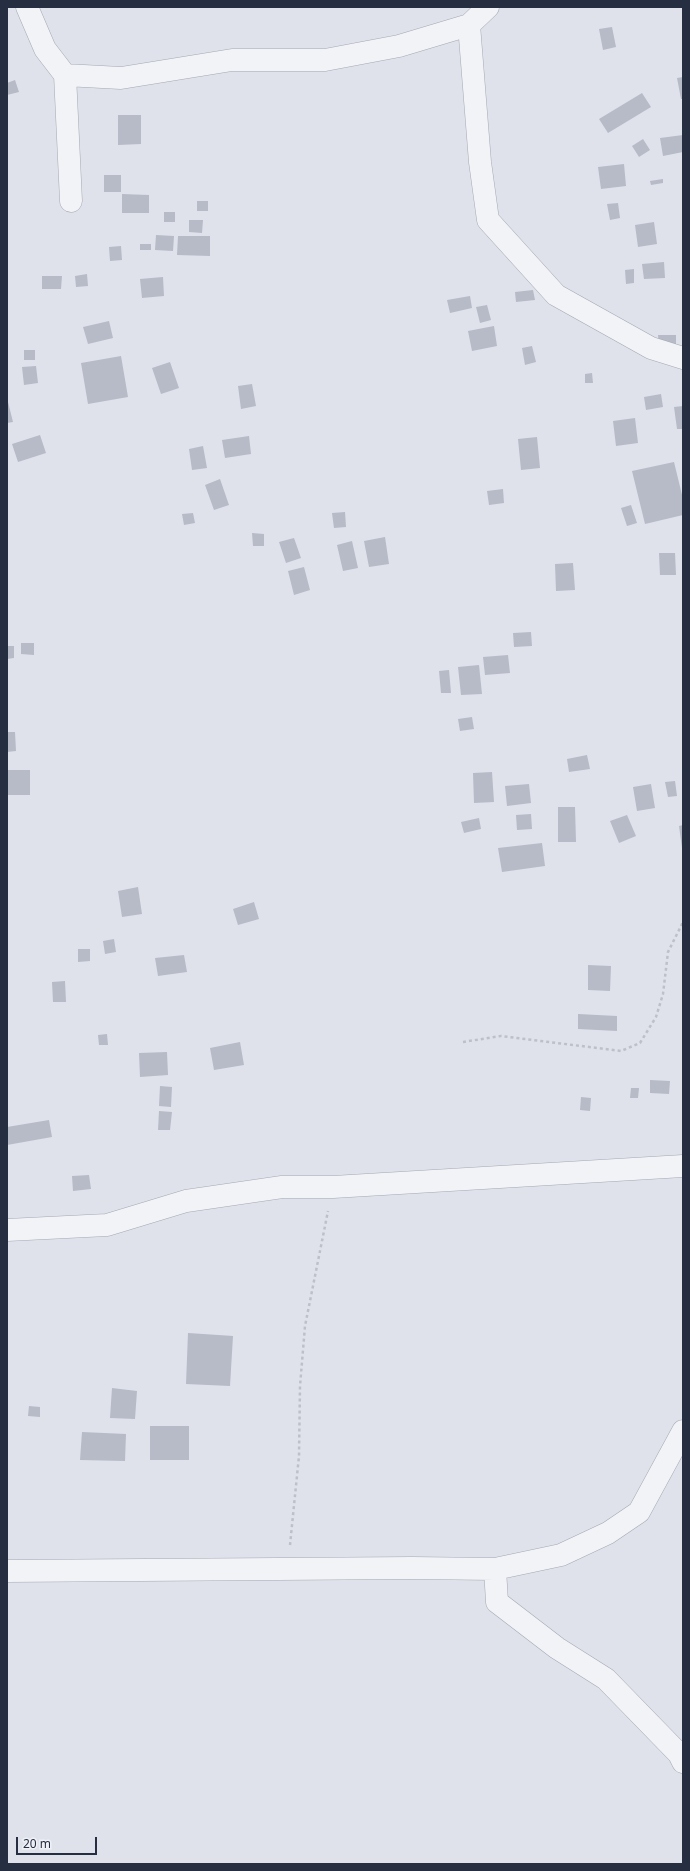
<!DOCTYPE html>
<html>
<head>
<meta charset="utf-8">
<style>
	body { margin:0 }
	#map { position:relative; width:690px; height:1871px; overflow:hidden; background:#dfe2ea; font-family:"Noto Sans",sans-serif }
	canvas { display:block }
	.frame { position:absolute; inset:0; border:8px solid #262e42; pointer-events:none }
	.scale { position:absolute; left:16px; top:1837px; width:81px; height:18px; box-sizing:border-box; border:2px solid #262e42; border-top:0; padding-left:5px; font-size:12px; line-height:14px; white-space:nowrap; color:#262e42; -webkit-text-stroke:3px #eff1f7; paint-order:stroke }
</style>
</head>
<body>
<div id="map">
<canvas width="690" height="1871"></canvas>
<div class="frame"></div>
<div class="scale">20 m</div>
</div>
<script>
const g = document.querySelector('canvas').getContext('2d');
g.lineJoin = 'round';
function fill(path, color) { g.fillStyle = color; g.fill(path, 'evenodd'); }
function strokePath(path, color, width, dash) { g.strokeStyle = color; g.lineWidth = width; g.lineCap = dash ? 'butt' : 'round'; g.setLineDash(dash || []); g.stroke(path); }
const building = new Path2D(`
	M612,27L616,47L603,50L599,29Z
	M683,77V99H681L677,78Z
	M15,80L19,92L7,95V83Z
	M642,93L651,107L608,133L599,119Z
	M118,115H141V144L118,145Z
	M683,135V152L663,156L660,138Z
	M643,139L650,150L639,157L632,146Z
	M624,164L626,186L601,189L598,167Z
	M104,175H121V192H104Z
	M663,179V183L651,185L650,181Z
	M122,194L149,195V213H122Z
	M197,201H208V211H197Z
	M618,203L620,218L610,220L607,204Z
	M164,212H175V222H164Z
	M189,220H203L202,233L189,232Z
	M654,222L657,244L638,247L635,225Z
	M156,235L174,236L173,251L155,250Z
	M178,236H210V256L177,255Z
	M140,244H151V250H140Z
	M121,246L122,260L110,261L109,247Z
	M664,262L665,278L644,279L642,264Z
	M634,269V283L626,284L625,270Z
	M87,274L88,286L76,287L75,276Z
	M42,276H62L61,289H42Z
	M163,277L164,296L142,298L140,279Z
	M533,290L535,300L516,302L515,292Z
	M470,296L472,308L450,313L447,300Z
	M487,305L491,320L480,323L476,307Z
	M109,321L113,338L88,344L83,327Z
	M494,326L497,346L472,351L468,331Z
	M658,335H676V348H659Z
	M532,346L536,362L525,365L522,348Z
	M24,350H35V360H24Z
	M121,356L128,397L88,404L81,363Z
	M170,362L179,388L161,394L152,368Z
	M36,366L38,383L24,385L22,367Z
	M592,373L593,383H585V374Z
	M252,384L256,406L241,409L238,386Z
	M661,394L663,407L646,410L644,397Z
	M7,398L13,422L7,423Z
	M683,406V429H677L674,407Z
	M635,418L638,443L616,446L613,421Z
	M40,435L46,453L18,462L12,444Z
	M249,436L251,454L225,458L222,440Z
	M537,437L540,468L521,470L518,439Z
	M203,446L207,468L192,470L189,449Z
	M674,462L683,499V515L645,524L632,471Z
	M220,479L229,505L214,510L205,485Z
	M503,489L504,503L489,505L487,491Z
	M631,505L637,523L627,526L621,508Z
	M345,512L346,527L334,528L332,513Z
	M193,513L195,523L184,525L182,514Z
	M252,533L264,534V546H253Z
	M385,537L389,564L369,567L364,541Z
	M294,538L301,558L286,563L279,542Z
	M352,541L358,568L343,571L337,545Z
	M659,553H675L676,575H660Z
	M573,563L575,590L556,591L555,564Z
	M304,567L310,590L294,595L288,571Z
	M531,632L532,646L514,647L513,633Z
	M21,643H34V655L21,654Z
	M7,646H14V658L7,659Z
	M508,655L510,673L485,675L483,657Z
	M479,665L482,694L461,695L458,667Z
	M449,670L451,693H441L439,671Z
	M472,717L474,729L460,731L458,719Z
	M7,732H15L16,751L7,752Z
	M587,755L590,769L569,772L567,759Z
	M7,770H30V795H7Z
	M492,772L494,802L474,803L473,773Z
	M675,781L677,796L668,797L665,782Z
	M529,784L531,803L507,806L505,786Z
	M651,784L655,808L637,811L633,787Z
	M558,807H575L576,842H558Z
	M531,814L532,829L517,830L516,815Z
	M627,815L636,836L619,843L610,821Z
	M479,818L481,829L464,833L461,822Z
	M683,825V848H682L679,826Z
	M542,843L545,866L502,872L498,848Z
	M138,887L142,914L122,917L118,891Z
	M254,902L259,919L238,925L233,909Z
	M114,939L116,952L105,954L103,941Z
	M78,949H90V961L78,962Z
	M184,955L187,972L158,976L155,958Z
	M588,965L611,966L610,991L588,990Z
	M65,981L66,1002H53L52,982Z
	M578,1014L617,1016V1031L578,1029Z
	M107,1034L108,1045H99L98,1035Z
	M240,1042L244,1065L214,1070L210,1048Z
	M167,1052L168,1075L140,1077L139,1053Z
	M650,1080L670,1081L669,1094L650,1093Z
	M160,1086L172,1087L171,1107L159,1106Z
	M631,1088H639L638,1098H630Z
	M581,1097L591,1098L590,1111L580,1110Z
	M159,1111L172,1112L170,1130H158Z
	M49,1120L52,1137L7,1145V1127Z
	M89,1175L91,1189L73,1191L72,1176Z
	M188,1333L233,1336L230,1386L186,1384Z
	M112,1388L137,1391L135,1419L110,1418Z
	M29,1406L40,1407V1417L28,1416Z
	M150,1426H189V1460H150Z
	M82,1432L126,1434L125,1461L80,1460Z`);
const path = new Path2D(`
	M463,1042L501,1036L621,1051L640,1043L656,1017L663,994L668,952L683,922
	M290,1545L299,1456L300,1386L305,1326L328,1211`);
const street = new Path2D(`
	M27,7L45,49L65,75L71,201
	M469,25L480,162L488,220L556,295L651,348L683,358
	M65,75L121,78L232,60H325L399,46L469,25L488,7
	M7,1230L107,1225L186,1201L282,1187H333L683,1166
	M495,1569L497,1602L557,1648L606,1679L679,1754L683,1762
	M7,1571L412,1568L495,1569L561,1555L608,1533L639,1512L683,1431`);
fill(building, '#b6bbc7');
strokePath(street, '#a4a8b4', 23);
strokePath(path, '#bdc0c8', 2.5, [3, 3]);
strokePath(street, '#f2f3f7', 22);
</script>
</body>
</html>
